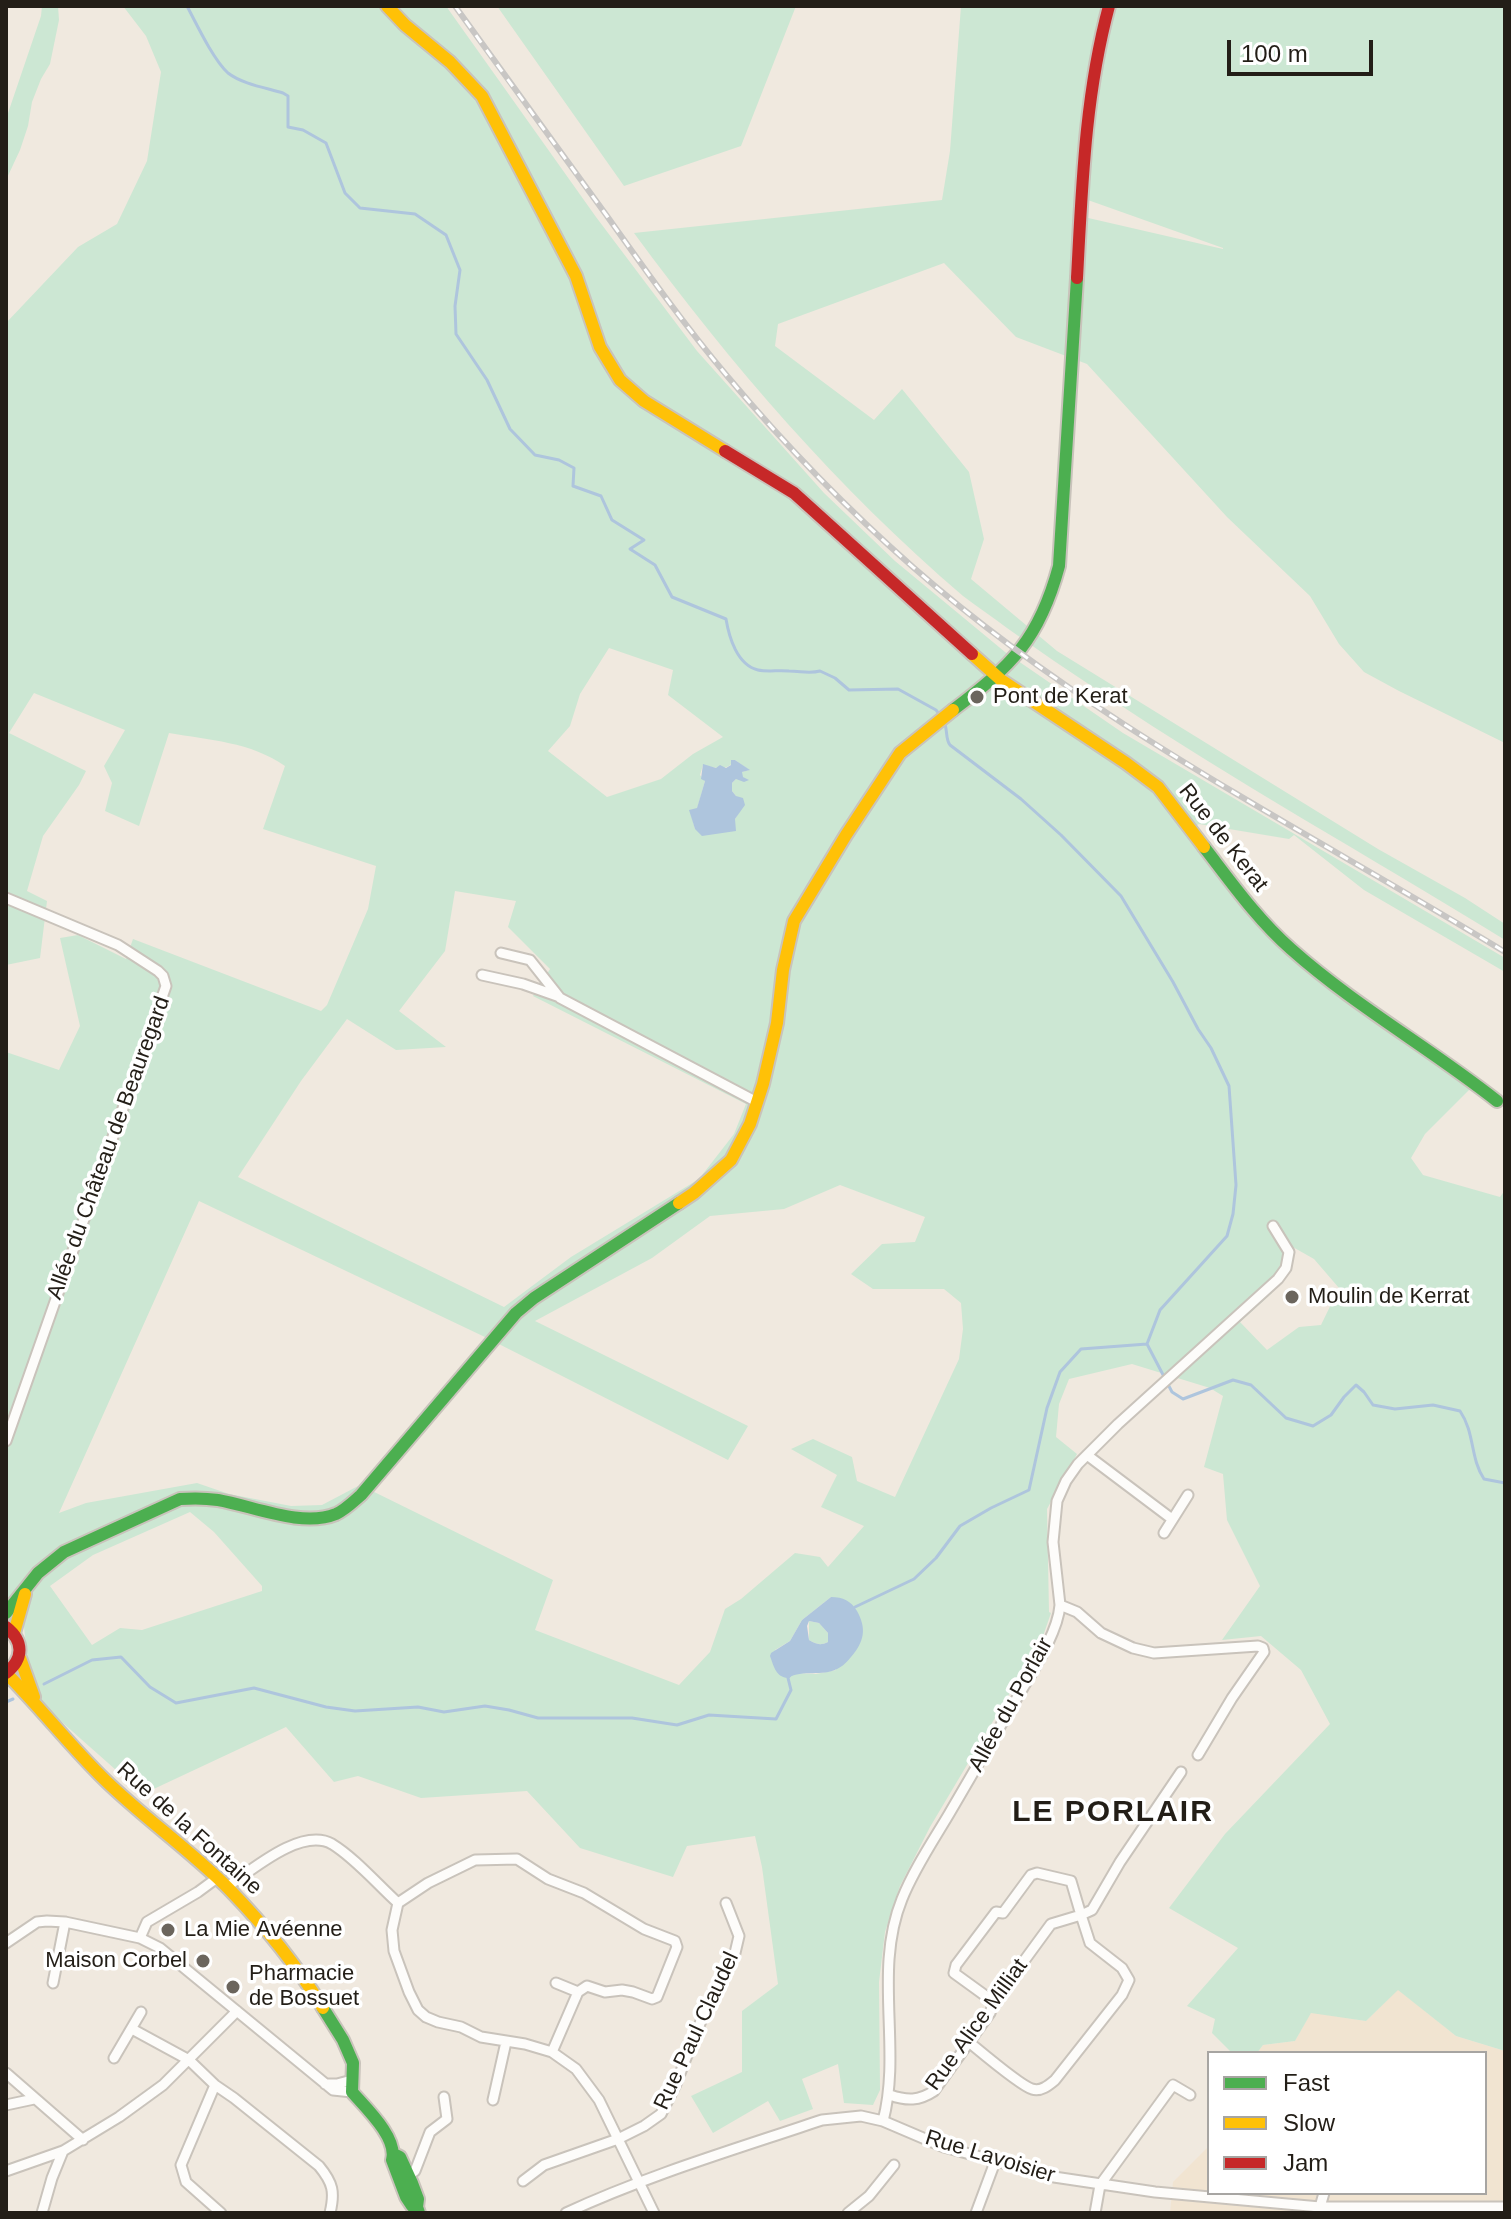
<!DOCTYPE html>
<html>
<head>
<meta charset="utf-8">
<style>
	body { margin:0 }
	#map { position:relative; width:1511px; height:2219px; overflow:hidden; background:#f0e9df; font-family:Arial,sans-serif }
	canvas { display:block }
	.frame { position:absolute; inset:0; border:8px solid #231e17; pointer-events:none }
	.legend { position:absolute; left:1207px; top:2051px; width:280px; height:144px; box-sizing:border-box; background:#fff; border:2px solid #a7a5a2; margin:0; padding:10px 14px; list-style:none; font-size:24px; color:#231e17 }
	.legend li { display:flex; align-items:center; gap:16px; height:40px }
	.legend b { width:40px; border:2px solid #a7a5a2 }
	.scale { position:absolute; left:1227px; top:40px; width:146px; height:36px; box-sizing:border-box; border:4px solid #231e17; border-top:0; padding-left:10px; font-size:24px; line-height:28px; white-space:nowrap; color:#231e17; -webkit-text-stroke:6px #fff; paint-order:stroke }
</style>
</head>
<body>
<div id="map">
<canvas width="1511" height="2219"></canvas>
<div class="frame"></div>
<ul class="legend">
<li><b style="height:10px;background:#4caf50"></b>Fast</li>
<li><b style="height:10px;background:#ffc107"></b>Slow</li>
<li><b style="height:10px;background:#c62828"></b>Jam</li>
</ul>
<div class="scale">100 m</div>
</div>
<script>
const g = document.querySelector('canvas').getContext('2d');
g.lineJoin = 'round';
function fill(path, color) { g.fillStyle = color; g.fill(path, 'evenodd'); }
function strokePath(path, color, width, dash) { g.strokeStyle = color; g.lineWidth = width; g.lineCap = dash ? 'butt' : 'round'; g.setLineDash(dash || []); g.stroke(path); }
function write(font, color, halo, rows, align = 'center') {
  g.font = font + ' Arial,sans-serif'; g.lineWidth = 7; g.setLineDash([]); g.textBaseline = 'middle'; g.strokeStyle = halo; g.fillStyle = color; for (const [text, x, y, turn = 0] of rows) {
    g.save(); g.translate(x, y); g.rotate((+turn || 0) * Math.PI / 180); g.textAlign = isNaN(turn) ? turn : align; if (halo) g.strokeText(text, 0, 0); g.fillText(text, 0, 0); g.restore();
  }
}
const built = new Path2D(`
	M1398,1989L1456,2036L1505,2051V2213H1170L1173,2182L1209,2146V2193H1485V2053H1257L1263,2045L1295,2041L1311,2012L1366,2021Z`);
const green = new Path2D(`
	M42,6H58L59,20L50,64L41,79L32,102L28,126L20,150L6,180V119L41,16Z
	M123,6H446L596,217L697,351L824,493L895,561L1005,652L1123,733L1505,958V972L1364,890L1294,835L1289,839L1199,824L1186,831L1252,912L1471,1088L1425,1134L1411,1158L1423,1175L1500,1197L1505,1190V2051L1456,2036L1398,1990L1366,2021L1311,2013L1295,2041L1263,2045L1257,2053H1232L1212,2033L1215,2019L1187,2006L1238,1948L1169,1908L1225,1834L1330,1724L1301,1670L1261,1636L1222,1640L1260,1586L1227,1520L1223,1474L1204,1467L1223,1396L1210,1388L1132,1364L1069,1379L1059,1404L1056,1437L1077,1454L1047,1509L1049,1612L1051,1613L1042,1639L930,1827L900,1886L885,1932L879,1982L880,2090L873,2105L844,2103L838,2064L802,2079L813,2109L780,2121L768,2101L713,2133L691,2096L742,2072V2011L778,1984L762,1867L755,1836L687,1846L673,1877L580,1848L527,1791L421,1798L358,1776L334,1782L286,1727L143,1794L46,1708C30,1684 27,1655 24,1627L6,1616V1052L59,1070L80,1026L60,938L78,935L126,959L133,939L321,1011L327,1005L368,909L376,866L263,829L285,766C251,742 209,740 169,733L139,826L105,811L112,783L104,766L125,730L34,693L9,733L86,771L79,785L43,836L27,891L47,901L40,958L6,965V323L78,247L117,224L147,161L161,72L146,36ZM609,648L673,670L668,695L723,737L693,754L661,779L607,797L548,751L570,726L580,694ZM735,760L749,770L742,772V777L748,780L736,779L732,783V791L736,796L741,809L735,819V826L695,829L690,810L697,809L705,781L700,775L703,765C715,768 727,772 735,760ZM455,891L516,901L508,927L550,969L533,996L746,1104L734,1134L699,1179L571,1257L504,1307L238,1177L301,1081L347,1019L396,1050L446,1047L399,1011L445,951ZM840,1185L925,1217L915,1242L882,1244L851,1274L873,1289H944L961,1303L963,1329L959,1359L895,1497L857,1481L852,1457L813,1439L791,1449L837,1475L821,1507L864,1526L828,1567L820,1557L795,1553L741,1599L725,1609L710,1652L679,1685L535,1630L553,1580L360,1485L322,1505L291,1506L229,1494L197,1483L86,1503L59,1513L199,1201L487,1338L728,1460L748,1426L535,1321L652,1258L710,1216L784,1209ZM1291,1246L1314,1259L1339,1288L1321,1325L1299,1327L1267,1350L1240,1322L1272,1293L1266,1287C1278,1274 1281,1260 1291,1246ZM190,1512L214,1532L262,1586V1591L142,1630L120,1628L92,1645L50,1586L93,1555ZM831,1597L836,1670L816,1674L796,1673L775,1650L790,1641L802,1620Z
	M497,6H796L741,146L624,186Z
	M961,6H1505V743L1399,691L1364,672L1339,644L1310,596L1227,517L1087,364L1016,337L944,263L778,324L775,346L874,420L902,389L969,472L984,539L971,579L1057,651L1378,849L1465,898L1505,924V940C1371,857 1233,781 1102,693C1070,672 1038,650 1007,628C993,617 977,607 963,596C838,489 731,365 634,233L942,200L950,151ZM1085,199L1223,248V249L1084,217Z
	M809,1621L819,1623L828,1633V1642C820,1646 816,1644 809,1640Z`);
const water = new Path2D(`
	M731,760H735L750,770L742,772L743,777L749,780L744,782L736,779L732,783V791L736,796L743,798L745,805L735,819L736,831L702,836L695,829L689,810L697,808L705,781L701,779L703,764L716,768L720,765L726,768L731,765Z
	M831,1597C843,1597 851,1601 857,1611C867,1629 864,1642 851,1657C848,1661 842,1667 837,1669C822,1677 803,1669 788,1678C776,1677 774,1667 770,1656L771,1653L790,1641L802,1620ZM809,1621L819,1623L828,1633V1642C820,1646 816,1644 809,1640L807,1626Z`);
const stream = new Path2D(`
	M187,6C197,25 213,59 228,73C242,84 267,88 283,93L288,96V127L303,130L326,143L345,193L360,208L415,214L446,235L460,270L455,306L456,334L487,380L510,429L535,455L559,460L574,468L573,486L601,496L612,520L644,540L630,549L655,565L672,597L726,619C729,637 737,665 758,670C767,672 779,670 789,671C801,671 809,674 820,671L835,678L849,690L898,689L936,710L940,715
	M944,722C948,730 945,738 950,745L1021,799L1061,835L1121,896L1173,982L1198,1029L1211,1048L1229,1086L1236,1185L1233,1214L1227,1236L1160,1310L1147,1344L1172,1392L1183,1399L1233,1380L1251,1385L1286,1418L1313,1426L1331,1415L1344,1397L1356,1385L1364,1392L1373,1405L1395,1409L1433,1405L1460,1411C1475,1433 1470,1458 1484,1479L1505,1483
	M855,1607L914,1579L936,1558L960,1526L991,1508L1029,1490L1047,1408L1060,1372L1081,1349L1147,1344
	M44,1684L92,1660L121,1657L150,1687L176,1703L254,1688L326,1707L355,1711L418,1707L444,1712L485,1706L509,1710L538,1718H632L677,1725L709,1715L776,1719L791,1690L788,1678L790,1675
	M6,1702L13,1699`);
const street = new Path2D(`
	M6,898L118,945L158,971L163,976L166,986L6,1441
	M501,953L530,960L560,998L757,1102
	M482,975L523,984L557,996
	M1087,1455L1172,1519
	M1164,1533L1188,1495
	M1060,1605L1077,1612L1101,1633L1133,1648L1154,1653L1258,1646L1263,1648L1264,1652L1232,1698L1198,1755
	M227,1887C252,1870 301,1827 332,1844C355,1858 378,1885 398,1903L392,1930L394,1951L409,1992L418,2010L426,2017L438,2022L461,2027L481,2037L525,2044L552,2052L576,2069L599,2100L654,2213
	M398,1903L428,1883L475,1860L517,1859L548,1879L584,1893L644,1929L675,1941L677,1947L657,1997L652,1999L633,1992L622,1990L605,1992L587,1986L578,1992L556,1983
	M140,1938L147,1922L198,1892L217,1878
	M6,1943L37,1922L47,1921L65,1922L140,1938L160,1948L333,2090L352,2092
	M53,1983L65,1922
	M994,2002L954,1973L956,1965L996,1912L1003,1913L1031,1875L1037,1873L1071,1881L1081,1915L1092,1910L1120,1862L1181,1772
	M132,2029L189,2060L215,2085L234,2098L319,2166C333,2183 335,2192 330,2213
	M552,2052L578,1992
	M114,2058L141,2012
	M6,2073L83,2140
	M325,2084H337L352,2080
	M215,2085L181,2165L186,2182L221,2213
	M890,2095C907,2101 919,2101 934,2091L990,2013L994,2002L1051,1924L1081,1915L1090,1943L1122,1968L1129,1980L1122,1995L1055,2080C1049,2085 1041,2092 1032,2089C1021,2086 981,2052 970,2043
	M493,2100L506,2042
	M6,2105L34,2099
	M883,2121C902,2049 873,1970 902,1899C914,1869 933,1841 949,1814C973,1773 996,1733 1020,1693C1034,1669 1058,1632 1060,1605L1053,1542L1057,1501L1066,1481L1078,1464L1118,1424L1278,1279L1286,1268L1289,1252L1273,1226
	M6,2171L63,2151L119,2117L163,2085L237,2011
	M406,2176L415,2171L430,2132L447,2119L444,2097
	M523,2181L544,2165L618,2139L644,2126L661,2114L676,2084L693,2040L713,1993L735,1953L739,1936L726,1903
	M1320,2207L1324,2193
	M42,2213L52,2178L63,2151
	M566,2213C648,2175 736,2149 822,2120L861,2116L883,2121L944,2147L1054,2177L1155,2192L1320,2207H1505
	M848,2213L869,2196L894,2165
	M976,2213L995,2162
	M1095,2213L1100,2185L1173,2085L1190,2095`);
const fast = new Path2D(`
	M953,710C1012,665 1039,640 1059,566L1077,278
	M1204,847C1231,882 1257,919 1291,949C1355,1006 1430,1048 1497,1101
	M6,1613L38,1573L64,1552L180,1499C193,1498 205,1498 218,1500C253,1506 302,1528 336,1514C345,1510 353,1502 361,1495L516,1313L534,1298L679,1203
	M323,2008L343,2040L353,2063L352,2092C366,2108 398,2138 392,2160L406,2197L412,2206L417,2207
	M394,2154L400,2157L412,2183L418,2199L417,2207L419,2213`);
const slow = new Path2D(`
	M387,6L405,25L450,62L482,96L576,276L600,347L620,380L644,401L725,451
	M972,654L1001,680L1126,763L1158,787L1204,847
	M679,1203L694,1193L731,1160L750,1124L763,1084L777,1023L783,970L794,921L846,835L900,753L953,710
	M14,1633L25,1594
	M20,1658L34,1697
	M6,1673C41,1708 70,1746 105,1780C144,1818 190,1850 229,1889C263,1924 297,1966 323,2008`);
const jam = new Path2D(`
	M1077,278C1082,186 1085,95 1109,6
	M725,451L794,493L972,654
	M6,1627C24,1641 24,1659 6,1673`);
const rail = new Path2D(`
	M455,6C505,76 556,146 607,216C646,271 685,326 728,377C785,445 847,509 914,568C1092,724 1304,829 1505,952`);
const markers = [
	[977,697,8,"#6b655d"],
	[1292,1297,8,"#6b655d"],
	[168,1930,8,"#6b655d"],
	[203,1961,8,"#6b655d"],
	[233,1987,8,"#6b655d"]
];
const poiNames = [
	["Pont de Kerat",993,697],
	["Moulin de Kerrat",1308,1297],
	["La Mie Avéenne",184,1930],
	["Maison Corbel",187,1961,"right"],
	["Pharmacie",249,1974],
	["de Bossuet",249,1999]
];
const streetNames = [
	["Rue de Kerat",1223,838,52],
	["Allée du Château de Beauregard",109,1148,-70],
	["Allée du Porlair",1011,1705,-61],
	["Rue de la Fontaine",189,1829,42],
	["Rue Alice Milliat",977,2025,-54],
	["Rue Paul Claudel",697,2031,-65],
	["Rue Lavoisier",990,2157,17]
];
const districtNames = [
	["LE PORLAIR",1113,1813]
];
fill(built, '#f1e4d1');
fill(green, '#cce7d3');
fill(water, '#aec5dd');
strokePath(stream, '#aec5dd', 3);
strokePath(street, '#c9c3bb', 13);
strokePath(fast, '#c9c3bb', 16);
strokePath(slow, '#c9c3bb', 16);
strokePath(jam, '#c9c3bb', 16);
strokePath(street, '#fdfcfa', 9);
strokePath(fast, '#4caf50', 12);
strokePath(slow, '#ffc107', 12);
strokePath(jam, '#c62828', 12);
strokePath(rail, '#c8c6c4', 6);
strokePath(rail, '#fff', 3, [9]);
for (const [x, y, r, color] of markers) { const dot = new Path2D(); dot.arc(x, y, r, 0, 2 * Math.PI); g.fillStyle = color; g.fill(dot); strokePath(dot, '#fff', 3); }
write('22px', '#231e17', '#fff', poiNames, 'left');
write('22px', '#231e17', '#fff', streetNames);
g.letterSpacing = '2px';
write('bold 30px', '#231e17', '#fff', districtNames);
g.letterSpacing = '0px';
</script>
</body>
</html>
